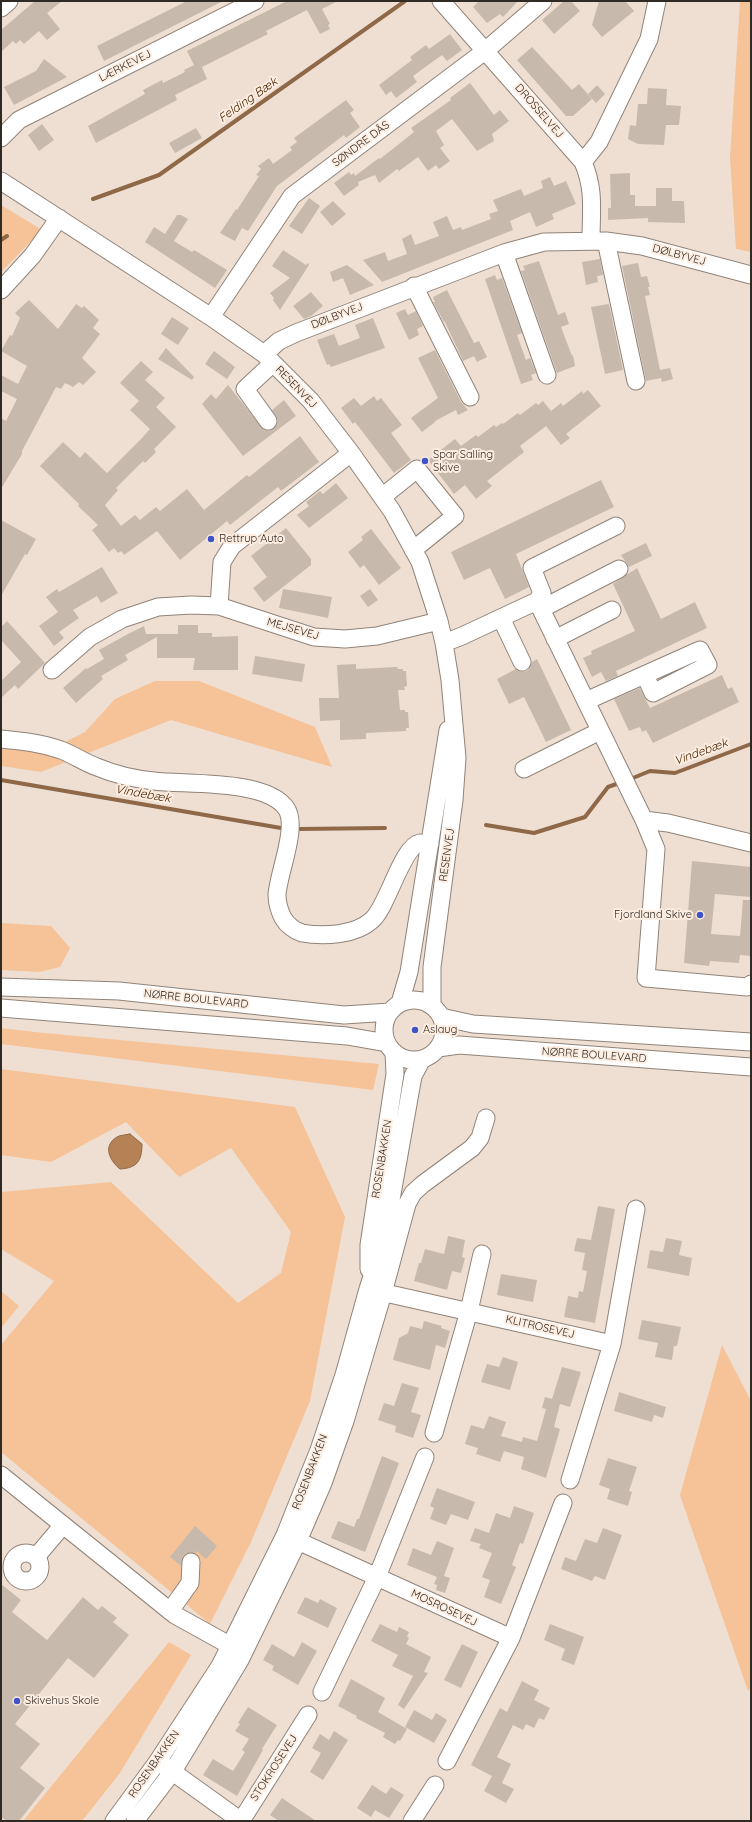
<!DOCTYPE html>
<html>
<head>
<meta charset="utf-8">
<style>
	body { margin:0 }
	#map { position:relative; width:752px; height:1822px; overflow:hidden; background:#efdfd3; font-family:Quicksand,sans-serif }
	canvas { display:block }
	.frame { position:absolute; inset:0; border:2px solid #302a25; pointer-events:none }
</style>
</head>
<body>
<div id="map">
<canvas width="752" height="1822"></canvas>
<div class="frame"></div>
</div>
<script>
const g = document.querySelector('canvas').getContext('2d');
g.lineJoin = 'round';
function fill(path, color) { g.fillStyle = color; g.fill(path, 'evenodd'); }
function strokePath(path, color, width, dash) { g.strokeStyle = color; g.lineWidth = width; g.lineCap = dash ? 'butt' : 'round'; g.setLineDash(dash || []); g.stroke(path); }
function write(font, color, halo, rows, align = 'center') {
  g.font = font + ' Quicksand,sans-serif'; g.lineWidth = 4; g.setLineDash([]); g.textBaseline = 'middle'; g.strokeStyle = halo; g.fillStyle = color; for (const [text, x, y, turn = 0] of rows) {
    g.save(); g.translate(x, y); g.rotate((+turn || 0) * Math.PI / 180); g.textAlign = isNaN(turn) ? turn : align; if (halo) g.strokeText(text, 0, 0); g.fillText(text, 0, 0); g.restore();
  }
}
const green = new Path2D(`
	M740,1H751V252L736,249L730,158Z
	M1,205L42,230L1,272Z
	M155,681H199L315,727L332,767L171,720L41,772L1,766V731L47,751L85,732L115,699Z
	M1,923L51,926L70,948L60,967L39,972L1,970Z
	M1,1028L44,1033L379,1064L373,1090L1,1044Z
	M1,1069L295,1107L345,1217L310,1401L251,1542L210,1624L1,1452V1345L54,1281L1,1249V1192L111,1182L238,1303L281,1273L291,1232L231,1148L179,1177L126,1122L51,1162L1,1155Z
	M1,1291L19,1306L1,1328Z
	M722,1345L751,1401V1687L748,1691L680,1495Z
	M169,1642L191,1655L120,1773L82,1821H23Z`);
const water = new Path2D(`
	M130,1134L142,1144C142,1161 137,1168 120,1169C110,1161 102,1146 117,1137C120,1135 126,1135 130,1134Z`);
const stream = new Path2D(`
	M93,199L159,175L405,1
	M1,240L7,236
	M1,780L281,828
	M628,780L650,771L675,773L751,744
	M486,825L534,833L585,817L608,787L622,782
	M299,829L385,828`);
const building = new Path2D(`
	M35,1H62L47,13L60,29L47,40L39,31L24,44L20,40L16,44L13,41L1,52V30Z
	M187,1H223L104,61L97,46Z
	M287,1H338L322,9L330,24L328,25L330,29L320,34L307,10L266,31L268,34L202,67L207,79L175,95L177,100L96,143L88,126L145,94L143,90L162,80L163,83L185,72L184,70L194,65L187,51Z
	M479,1H518L503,17L500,14L487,23L473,7Z
	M564,1H571L580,11L554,34L542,20Z
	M599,1H625L634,11L602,37L592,25Z
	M450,34L462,50L447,61L442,55L413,76L417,82L396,98L391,91L386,95L379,85L412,60L410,57L426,45L429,49Z
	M532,47L572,90L579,84L592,99L573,116H566L517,60Z
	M44,59L67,77L14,105L4,87L36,71Z
	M470,83L494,115L500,110L509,121L492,134L494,141L477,151L452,119L436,131L444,145L440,148L450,161L439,169L436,165L428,171L418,157L399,171L397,169L379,183L375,175L358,182L359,185L344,196L334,183L349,172L351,175L354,173L355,176L379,158L380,159L414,132L411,128L451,100L450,98Z
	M597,85L605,94L596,103L588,94Z
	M648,88L667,89L666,105L681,106L679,125H666L664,145L638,144L628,139L630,125L636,126L638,104H647Z
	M346,100L354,110L350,113L360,127L346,138L344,135L277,186L248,231L242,228L235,241L220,233L236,209L237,210L259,176L256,175L261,169L258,166L269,158L273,164L292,150L290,147L297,142L294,138Z
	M42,124L54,140L39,151L28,135Z
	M196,128L202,138L175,153L169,143Z
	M630,173V195H635V206H656V188H672V201H684L685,223L648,222V218L608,220V208H611L610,174Z
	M550,177L554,186L566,181L576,204L552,214L554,219L536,227L530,212L510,221L513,230L382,282L363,260L385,252L388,261L407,254L402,239L411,234L415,245L439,236L433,222L447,216L453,230L461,227L462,230L491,219L489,214L498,211L493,200L521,189L524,196L543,188L541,181Z
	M309,198L320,206L302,234L289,226Z
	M333,201L346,214L332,226L320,212Z
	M177,215H181L188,219L174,241L192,252L194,250L227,270L215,288L145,242L154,227L165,234Z
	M283,250L306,265L308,263L309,265L280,310L273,300L274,298L270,293L290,278L272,266Z
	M600,259L603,275L597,276L598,282L586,285L582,262Z
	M539,261L558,315L565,312L569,324L561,327L572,356L573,355L575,366L557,373L521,271L525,270L523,266Z
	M638,263L641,277L647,276L650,287H648L650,295L645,296L660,370L670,368L673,379L662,382L661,378L646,381L622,266Z
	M347,265L374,285L350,295L343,278L333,282L330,272Z
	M495,275L497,280L502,278L522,333L517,335L526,360L530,358L536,373L531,375L533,380L521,384L485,279Z
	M447,290L474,343L479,341L487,357L477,362L474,356L463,361L445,322H444L433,302H435L433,297Z
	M311,292L323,306L311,316L304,319L293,306Z
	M29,300L58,329L76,304L82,308L84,306L99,320L93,328L100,334L82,358L96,372L83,385L79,382L73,387L65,383L61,389L56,387L22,451V454L1,489V418L6,421L17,399L1,391V375L18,384L27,366L1,351L10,335L12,336L20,318L15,313Z
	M609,304L623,370L605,374L591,307Z
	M405,309L408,315L416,311L423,326L417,329L419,335L409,340L396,313Z
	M172,317L189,328L178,345L161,334Z
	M373,318L385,348L331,367L329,364L327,365L317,340L334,334L339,346L360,338L355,325Z
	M166,348L194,377L192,380L158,359Z
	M435,350L461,402L468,410L458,415L456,410L435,421V422L422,432L411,418L438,398L418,358Z
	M214,351L235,367L227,379L205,364Z
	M141,361L153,372L145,380L165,398L156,407L176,427L154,449L156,452L145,463L143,461L116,488L118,490L105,505L121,526L135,515L140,520L156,507L160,511L187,489L204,510L247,475L249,477L300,436L319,462L281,491L278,487L230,525L227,521L180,560L157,531L124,555L121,551L118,553L114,548L109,552L92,530L98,525L78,506L79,504L40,466L63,442L80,458L85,452L107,473L142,438L150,429L130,410L139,401L120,383Z
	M228,385L264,430L269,431L277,425L278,420L272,410L284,400L296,416L243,456L202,404L211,394L216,399Z
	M588,390L601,406L566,434L570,438L561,445L546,426L520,446L524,452L487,481L492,486L476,499L465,485L454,494L428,460L455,439L461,446L476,435L478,437L494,425L496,427L502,423L503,424L518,413L520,415L536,403L538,405L543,401L551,411L561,403L563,406L582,391L583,394Z
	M374,396L377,401L381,398L402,425L391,433L411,460L394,473L355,422L353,424L341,408L354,398L361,406Z
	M601,480L614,507L516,554L529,587L505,599L490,568L464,580L451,552Z
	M336,483L348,498L309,528L297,515L309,506L306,502L320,491L323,494Z
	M1,520L36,539L27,555L25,554L1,596Z
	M286,528L311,559V565L264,602L253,588L267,577L251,556Z
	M371,529L401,568L379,585L364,565L360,568L348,552L363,540L361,537Z
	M646,543L652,556L629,567L621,555Z
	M102,567L118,593L101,603L97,596L73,610L79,618L59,632L64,638L54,646L39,626L58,612L46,597L57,589L59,592Z
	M637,568L661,619L695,602L707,628L616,671L618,676L606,681L601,672L592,677L583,658L592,654L591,651L635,631L613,584Z
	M283,589L332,597L328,618L279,608Z
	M370,589L378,600L368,607L360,596Z
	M7,621L45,663L18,689L15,685L1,698V681L21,662L1,640V627Z
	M178,625H198V633H212V637L238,636V670H193L195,658H157V637L125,655L128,660L101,676L103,679L76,703L63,688L86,668L87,669L104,659L99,650L126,635L144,626L146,634H178Z
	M255,656L305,664L302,682L252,674Z
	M537,659L571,730L546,742L524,697L509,704L497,679L516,669L521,672L527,671L530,667L532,662Z
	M356,664V669L397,667L398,669H403V671H406L407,686L404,687L405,690H398L400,710H405V712H408L409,728H406V731L366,733V739L340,740V720L320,721L319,698H339L337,665Z
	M722,675L728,689L732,687L739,702L653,743L646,730L642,732L640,727L629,731L614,699L640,688L650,708Z
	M692,861L751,867V897L715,894L711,934L740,936L743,900H751V956L740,955L739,963L710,961L709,966L684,963Z
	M598,1206L615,1209L595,1323L564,1317L568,1296L578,1298L579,1291L583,1292L587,1271L582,1270L585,1253L574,1251L577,1238L591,1240Z
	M448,1236L465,1240L462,1257L465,1258L461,1273L452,1271L447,1290L414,1281L419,1263H421L425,1249L444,1254Z
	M666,1238L682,1241L679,1255L692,1258L689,1276L647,1268L650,1250L663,1252Z
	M501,1274L537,1280L533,1302L497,1295Z
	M642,1320L681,1327L677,1346H674L672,1360L655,1357L658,1343L638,1339Z
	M424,1321L442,1326L441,1328L450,1331L445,1348L436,1345L430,1370L393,1360L399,1338L408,1333L410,1326L422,1329Z
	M503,1357L518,1362L510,1390L481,1382L487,1364L499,1367Z
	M562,1367L581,1372L570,1407L560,1404L554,1427L560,1429L546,1478L521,1469L524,1457L504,1451L500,1462L476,1454L478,1448L465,1444L471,1425L484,1429L489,1416L506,1422L501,1436L522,1442L523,1437L537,1441L546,1409L542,1408L545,1397L552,1399Z
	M402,1383L419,1388L411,1412L421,1415L413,1438L395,1432L396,1426L378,1420L384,1403L394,1406Z
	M619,1392L666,1407L663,1418L654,1415L652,1422L614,1411Z
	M382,1456L399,1463L365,1552L331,1538L338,1521L354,1527L357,1519H359Z
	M608,1458L637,1467L629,1491L632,1492L628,1506L607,1499L610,1489L599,1485Z
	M437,1488L475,1502L468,1520L451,1514L446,1525L430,1519L434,1508L430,1506Z
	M514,1506L534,1513L523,1544L520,1543L512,1565L516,1567L501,1604L484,1597L490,1580L482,1577L492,1553L479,1548L481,1544L470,1541L475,1528L489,1533L496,1513L510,1518Z
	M195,1526L217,1546L206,1559L197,1551L195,1553H186L182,1557L181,1566L170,1557Z
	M603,1528L622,1535L605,1580L595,1576L592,1581L561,1569L565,1557L576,1561L585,1539L597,1543Z
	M437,1541L454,1548L444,1576L450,1578L445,1593L436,1590L437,1585L434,1584L437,1577L407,1565L413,1548L431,1555Z
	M1,1584L21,1600L12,1612L47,1640L83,1597L98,1610L102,1606L117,1618L113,1622L129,1635L94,1678L68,1658L15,1724L40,1744L20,1768L45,1788L19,1821H7L1,1817Z
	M305,1597L318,1603L320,1599L337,1608L328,1628L297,1613Z
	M380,1624L397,1632L399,1627L409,1632L407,1637L409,1638L406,1644L431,1657L424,1672L428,1673L404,1709L398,1705L413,1676L392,1666L398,1655L371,1641Z
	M550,1624L584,1637L574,1665L561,1660L565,1649L544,1640Z
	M302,1642L317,1651L298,1685L272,1670L274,1666L263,1660L272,1644L294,1657Z
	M462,1644L478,1652L461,1688L444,1680Z
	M351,1679L385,1698L378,1712L407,1729L400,1741L398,1740L395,1744L383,1737L385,1733L356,1718L357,1716L338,1706Z
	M522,1681L539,1690L534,1700L550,1708L544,1720L539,1718L534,1728L526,1724L523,1730L513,1725L497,1757L511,1764L502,1783L514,1789L506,1803L484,1791L492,1776L471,1765L500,1708L507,1712Z
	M248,1707L277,1725L262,1749L263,1750L237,1796L203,1775L213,1759L233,1771L245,1752L242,1750L249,1739L235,1731L240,1724L238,1723Z
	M414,1710L432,1720L436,1713L447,1720L434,1743L405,1727Z
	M334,1731L348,1740L323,1780L310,1772L321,1753L312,1748L320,1734L329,1740Z
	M372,1785L386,1794L391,1787L404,1795L389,1818L375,1810L371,1817L357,1808Z
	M282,1798L316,1821H279L270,1815Z`);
const minor = new Path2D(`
	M441,1L583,162C595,190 591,211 591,241
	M1,8L9,1
	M1,138L19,120L255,1
	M583,162L599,142L649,39L657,1
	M1,181L211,317L264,354L311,401L351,453L392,511L420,562L439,621L444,643L450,680L457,758L454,800L432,967V1006
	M606,241L636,381
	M504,253L547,375
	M414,286L470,397
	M1,290L33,255L59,218
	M211,317L292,196L485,51L543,1
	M264,354L279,341L296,333L504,253L544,242L606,241L642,246L751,275
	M268,421L245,389L273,363
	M382,497L417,469L455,516L413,550
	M537,601L542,593L532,568L616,526
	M219,606L222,562L232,546L351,453
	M541,609L619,569
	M501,618L522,662
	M555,639L612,610
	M444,643L462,636L537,601L644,820L656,849L646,978L747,987L751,984
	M52,670L90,637L122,619L158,607L191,605L219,606L314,637L345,639L377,636L439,621
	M586,701L700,650L708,665L653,693L645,675
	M1,739C22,741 41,743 61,750C74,755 85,763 97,767C116,775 134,779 154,781C186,785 265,779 286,808C299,826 278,874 277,895C277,903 280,912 283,918C287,925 295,931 302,933C324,937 356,935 372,920C388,906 402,846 420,843C423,843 427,844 430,844
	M524,769L600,731
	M644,820L668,823L751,843
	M1,987L119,991L344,1015L390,1012
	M384 1030a30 30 0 1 1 60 0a30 30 0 1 1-60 0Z
	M400,1003L409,972L448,730
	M1,1008L347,1036L387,1043
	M441,1017L473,1024L751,1042
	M438,1048L459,1045L751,1067
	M369,1269V1245L395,1074L394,1052
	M372,1290L612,1344L636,1209
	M434,1433L469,1311L482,1254
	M1,1475L175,1615L231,1646
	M570,1480L612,1344
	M287,1536L511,1638
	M12 1567a14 14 0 1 1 28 0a14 14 0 1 1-28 0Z
	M36,1557L63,1525
	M170,1611L190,1583L191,1562
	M322,1692L377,1577L425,1457
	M447,1761L511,1638L563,1503
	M163,1765L241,1821
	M114,1821L158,1761L220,1666L285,1535L319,1450L344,1375L368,1289L384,1239L413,1076L422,1059
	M135,1821L173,1771L240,1660L298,1541L323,1483L345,1421L383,1293L407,1204L413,1193L423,1184L472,1148L480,1138L486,1118
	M241,1821L308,1715
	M412,1821L435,1785`);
const markers = [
	[425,461,4,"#3f53c6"],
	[211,539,4,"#3f53c6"],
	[700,915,4,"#3f53c6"],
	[415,1030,4,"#3f53c6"],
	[17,1701,4,"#3f53c6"]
];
const streetNames = [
	["LÆRKEVEJ",125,66,-27],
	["DROSSELVEJ",539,111,49],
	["SØNDRE DÅS",361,144,-37],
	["DØLBYVEJ",679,255,15],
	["DØLBYVEJ",337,316,-21],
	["RESENVEJ",296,387,46],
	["MEJSEVEJ",293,629,16],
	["RESENVEJ",447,855,-82],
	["NØRRE BOULEVARD",196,999,6],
	["NØRRE BOULEVARD",594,1055,4],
	["ROSENBAKKEN",382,1159,-81],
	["KLITROSEVEJ",540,1327,13],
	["ROSENBAKKEN",310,1472,-69],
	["MOSROSEVEJ",444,1608,25],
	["ROSENBAKKEN",154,1764,-55],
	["STOKROSEVEJ",274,1768,-57]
];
const poiNames = [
	["Spar Salling",433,455],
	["Skive",433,468],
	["Rettrup Auto",219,539],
	["Fjordland Skive",692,915,"right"],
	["Aslaug",423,1030],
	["Skivehus Skole",25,1701]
];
const waterNames = [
	["Felding Bæk",248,100,-35],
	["Vindebæk",701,752,-20],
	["Vindebæk",143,794,10]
];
fill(green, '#f6c297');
fill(water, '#b68255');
strokePath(water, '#8e6847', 1);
strokePath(stream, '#8e6847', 4);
fill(building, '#c8b9ad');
strokePath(minor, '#918378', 19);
strokePath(minor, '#fff', 17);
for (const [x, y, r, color] of markers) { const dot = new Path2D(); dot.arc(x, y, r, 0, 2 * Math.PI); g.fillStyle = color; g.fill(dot); strokePath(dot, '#fdede0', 1.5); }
write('11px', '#302a25', '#fdede0', streetNames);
write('11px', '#302a25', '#fdede0', poiNames, 'left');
write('italic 12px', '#482400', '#fdede0', waterNames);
</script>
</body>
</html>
